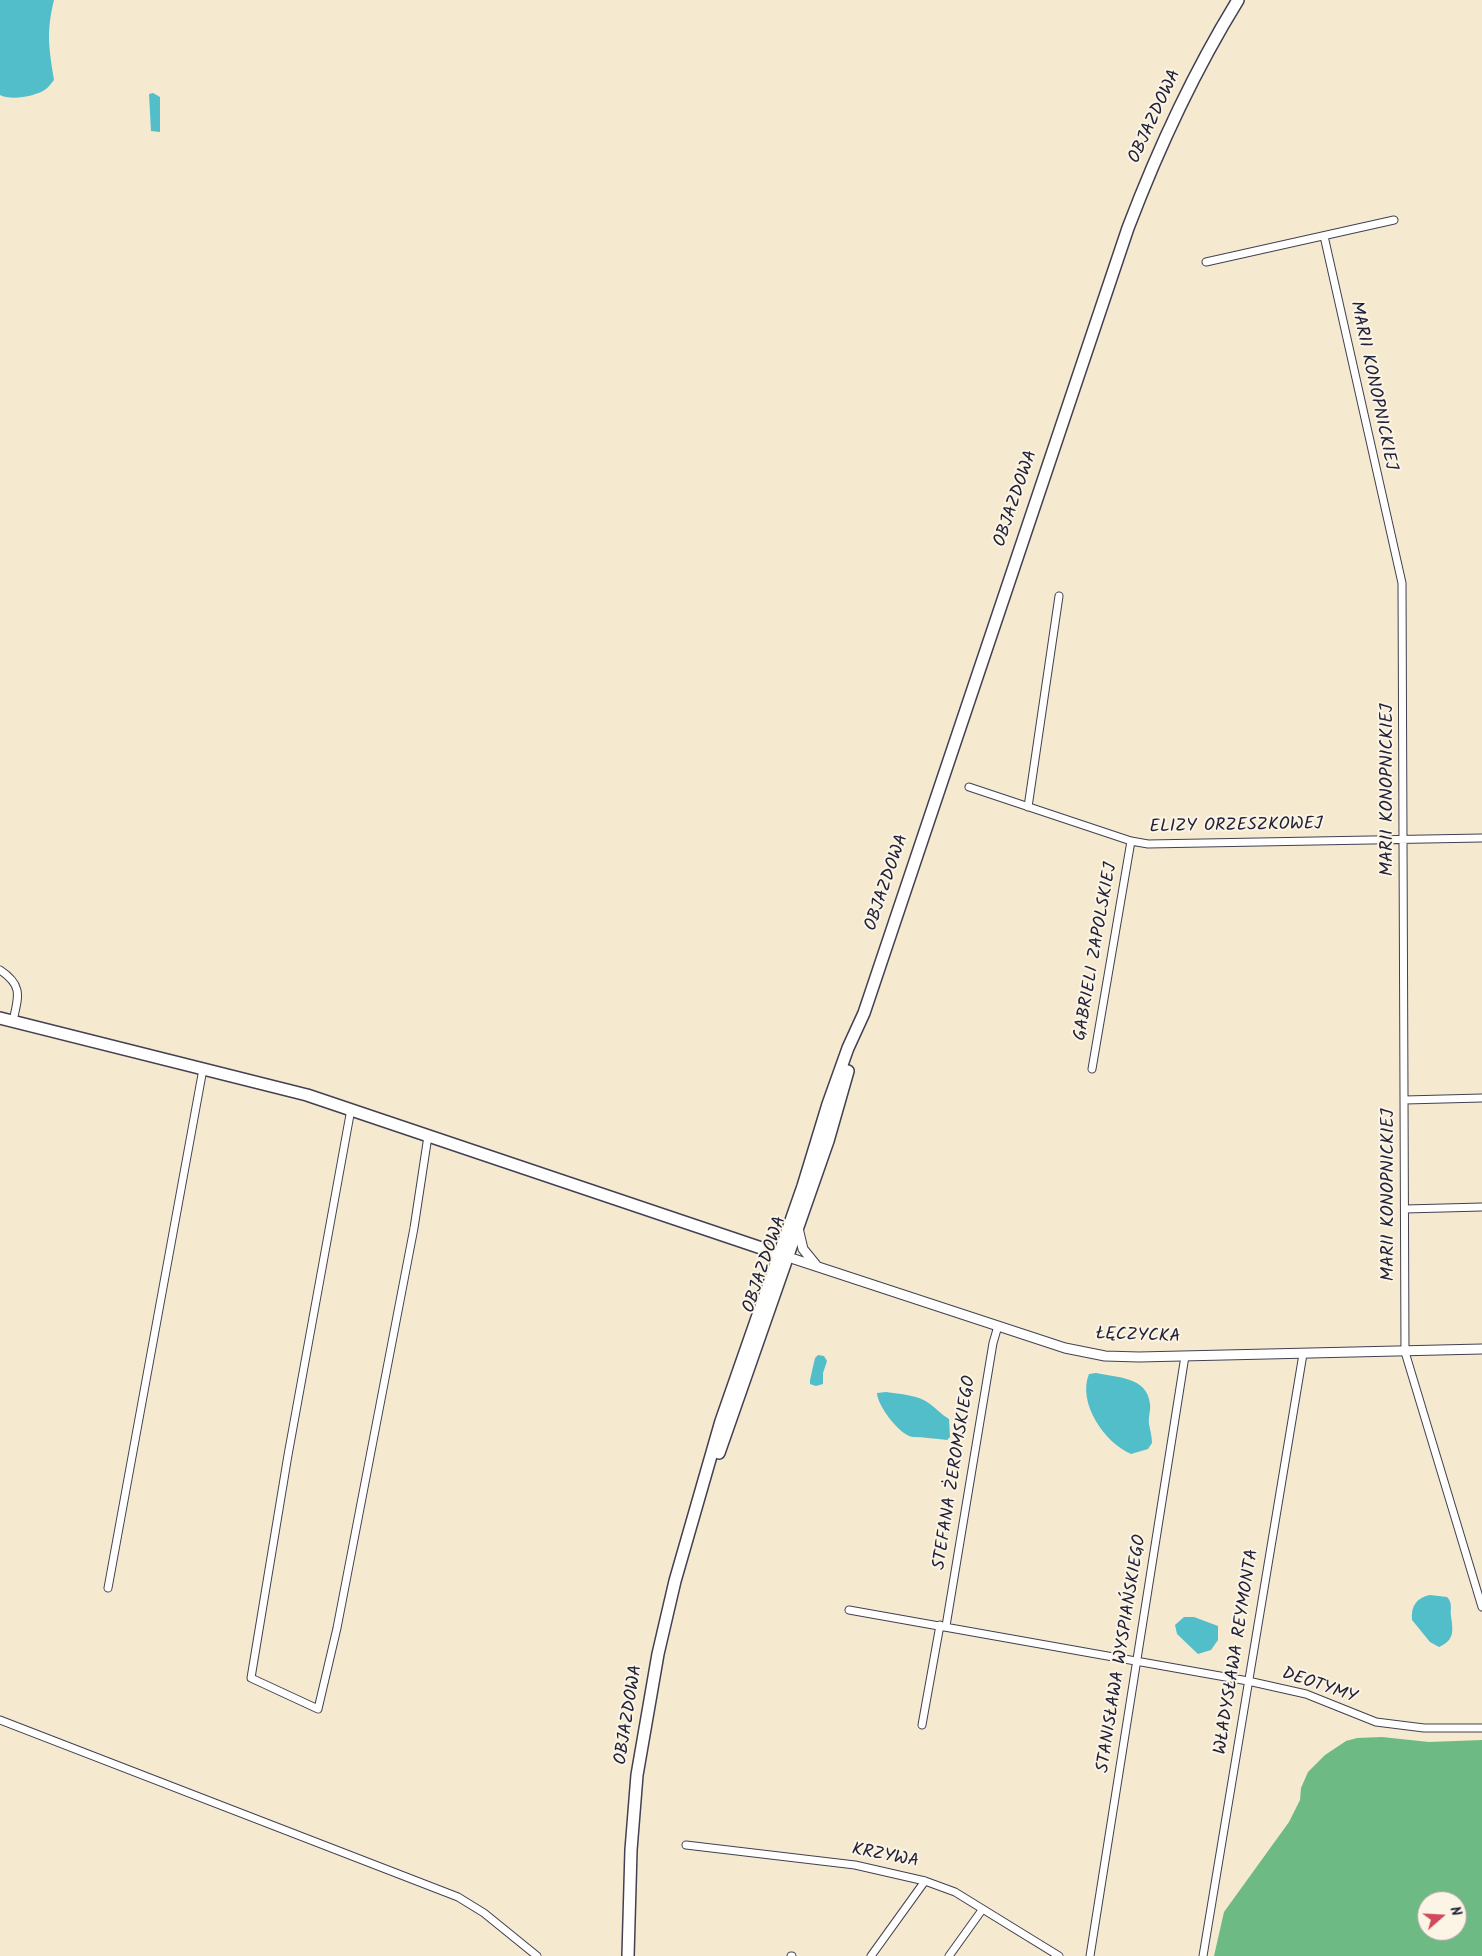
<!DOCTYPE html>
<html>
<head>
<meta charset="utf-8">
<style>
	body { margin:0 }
	#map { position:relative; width:1482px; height:1956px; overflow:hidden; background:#f5e9d0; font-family:Kalam,sans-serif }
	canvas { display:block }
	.north { position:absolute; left:1417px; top:1891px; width:50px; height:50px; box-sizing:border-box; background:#fcf5e5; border:1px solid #a5a1a1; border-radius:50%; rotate:71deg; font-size:14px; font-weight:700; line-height:20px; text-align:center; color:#22223b }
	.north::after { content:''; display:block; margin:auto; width:18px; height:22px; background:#d1495b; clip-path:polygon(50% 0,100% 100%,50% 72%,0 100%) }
</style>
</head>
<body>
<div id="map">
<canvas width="1482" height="1956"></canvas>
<div class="north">N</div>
</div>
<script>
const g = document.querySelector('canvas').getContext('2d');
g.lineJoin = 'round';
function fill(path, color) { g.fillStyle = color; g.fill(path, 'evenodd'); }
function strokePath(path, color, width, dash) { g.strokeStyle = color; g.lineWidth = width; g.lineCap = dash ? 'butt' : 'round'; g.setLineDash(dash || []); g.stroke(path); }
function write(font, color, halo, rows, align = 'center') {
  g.font = font + ' Kalam,sans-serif'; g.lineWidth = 4; g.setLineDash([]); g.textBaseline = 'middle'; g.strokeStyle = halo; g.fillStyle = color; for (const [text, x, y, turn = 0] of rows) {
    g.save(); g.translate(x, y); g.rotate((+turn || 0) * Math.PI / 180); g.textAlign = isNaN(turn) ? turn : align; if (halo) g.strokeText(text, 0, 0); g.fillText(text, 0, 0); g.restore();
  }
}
const forest = new Path2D(`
	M1382,1737L1429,1742L1482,1740V1956H1214L1224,1912L1289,1822L1300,1800L1301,1788L1308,1772L1325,1755L1346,1741L1357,1738ZM1427,1901H1457V1931H1427Z`);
const water = new Path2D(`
	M0,0H54C46,33 49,47 54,80C52,82 49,87 46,89C37,96 11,101 0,95Z
	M153,93L160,97V132L151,131L149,94Z
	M818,1355L824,1356L827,1361L823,1373V1384L816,1386L810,1384V1380L815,1358Z
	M1096,1373C1117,1378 1147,1376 1150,1404C1151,1410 1148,1417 1149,1424C1150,1430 1152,1436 1152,1443L1148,1449L1131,1454C1105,1443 1077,1403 1089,1374Z
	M886,1392C900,1394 919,1395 930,1404C937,1409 942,1415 949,1419L950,1437L947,1440C936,1439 924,1437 913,1437C900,1436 877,1405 877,1393Z
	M1430,1595L1447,1597C1453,1603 1450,1608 1451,1616C1453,1631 1455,1640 1439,1647L1430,1642L1412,1620C1411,1606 1416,1598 1430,1595Z
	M1184,1617H1194L1218,1626V1640L1211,1650L1198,1654L1177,1634L1175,1625Z`);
const minor = new Path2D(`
	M1324,236L1402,583L1405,1352L1482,1607
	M1206,262L1394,220
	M969,787L1131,841L1148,844L1482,838
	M1028,807L1059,596
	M0,970C24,986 18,997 13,1021
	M1092,1069L1131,841
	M1405,1100L1482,1098
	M351,1109L288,1455L251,1678L318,1709L337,1628L414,1228L428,1136
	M1405,1209L1482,1207
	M108,1588L203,1069
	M849,1610L1248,1681L1306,1694L1376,1722L1424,1728H1482
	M946,1626L993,1343L998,1326
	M0,1720L458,1897L484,1913L537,1956
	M922,1725L940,1625
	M686,1845L855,1865L925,1881L955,1892L1059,1956
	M791,1956H792
	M871,1956L925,1881
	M949,1956L982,1910
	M1090,1956L1185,1356
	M1203,1956L1303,1354`);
const tertiary = new Path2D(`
	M798,1228L803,1249L816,1265
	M788,1257L1065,1348L1105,1356L1139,1357L1482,1349`);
const primary = new Path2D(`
	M0,1018L307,1095L788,1257
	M719,1453L828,1141L848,1071
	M628,1956L631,1850L637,1775L658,1654L675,1581L721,1421L803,1186L828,1104L848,1048L864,1013L1128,228C1158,149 1193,73 1238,0`);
const streetNames = [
	["OBJAZDOWA",1156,117,-65],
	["MARII KONOPNICKIEJ",1372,386,78],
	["OBJAZDOWA",1017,499,-71],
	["MARII KONOPNICKIEJ",1389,790,-90],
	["ELIZY ORZESZKOWEJ",1236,827,-1],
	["OBJAZDOWA",888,883,-71],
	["GABRIELI ZAPOLSKIEJ",1097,952,-80],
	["MARII KONOPNICKIEJ",1390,1195,-90],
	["OBJAZDOWA",766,1265,-71],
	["ŁĘCZYCKA",1138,1337,2],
	["STEFANA ŻEROMSKIEGO",956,1473,-81],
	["WŁADYSŁAWA REYMONTA",1238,1652,-81],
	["STANISŁAWA WYSPIAŃSKIEGO",1123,1654,-81],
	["DEOTYMY",1319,1687,19],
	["OBJAZDOWA",630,1715,-81],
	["KRZYWA",885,1857,11]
];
fill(forest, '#6dba84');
fill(water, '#51beca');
strokePath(minor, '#424051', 9);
strokePath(tertiary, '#424051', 11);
strokePath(primary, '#424051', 14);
strokePath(minor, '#fff', 7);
strokePath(tertiary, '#fff', 9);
strokePath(primary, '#fff', 11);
write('18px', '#22223b', '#fcf5e5', streetNames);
</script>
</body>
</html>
